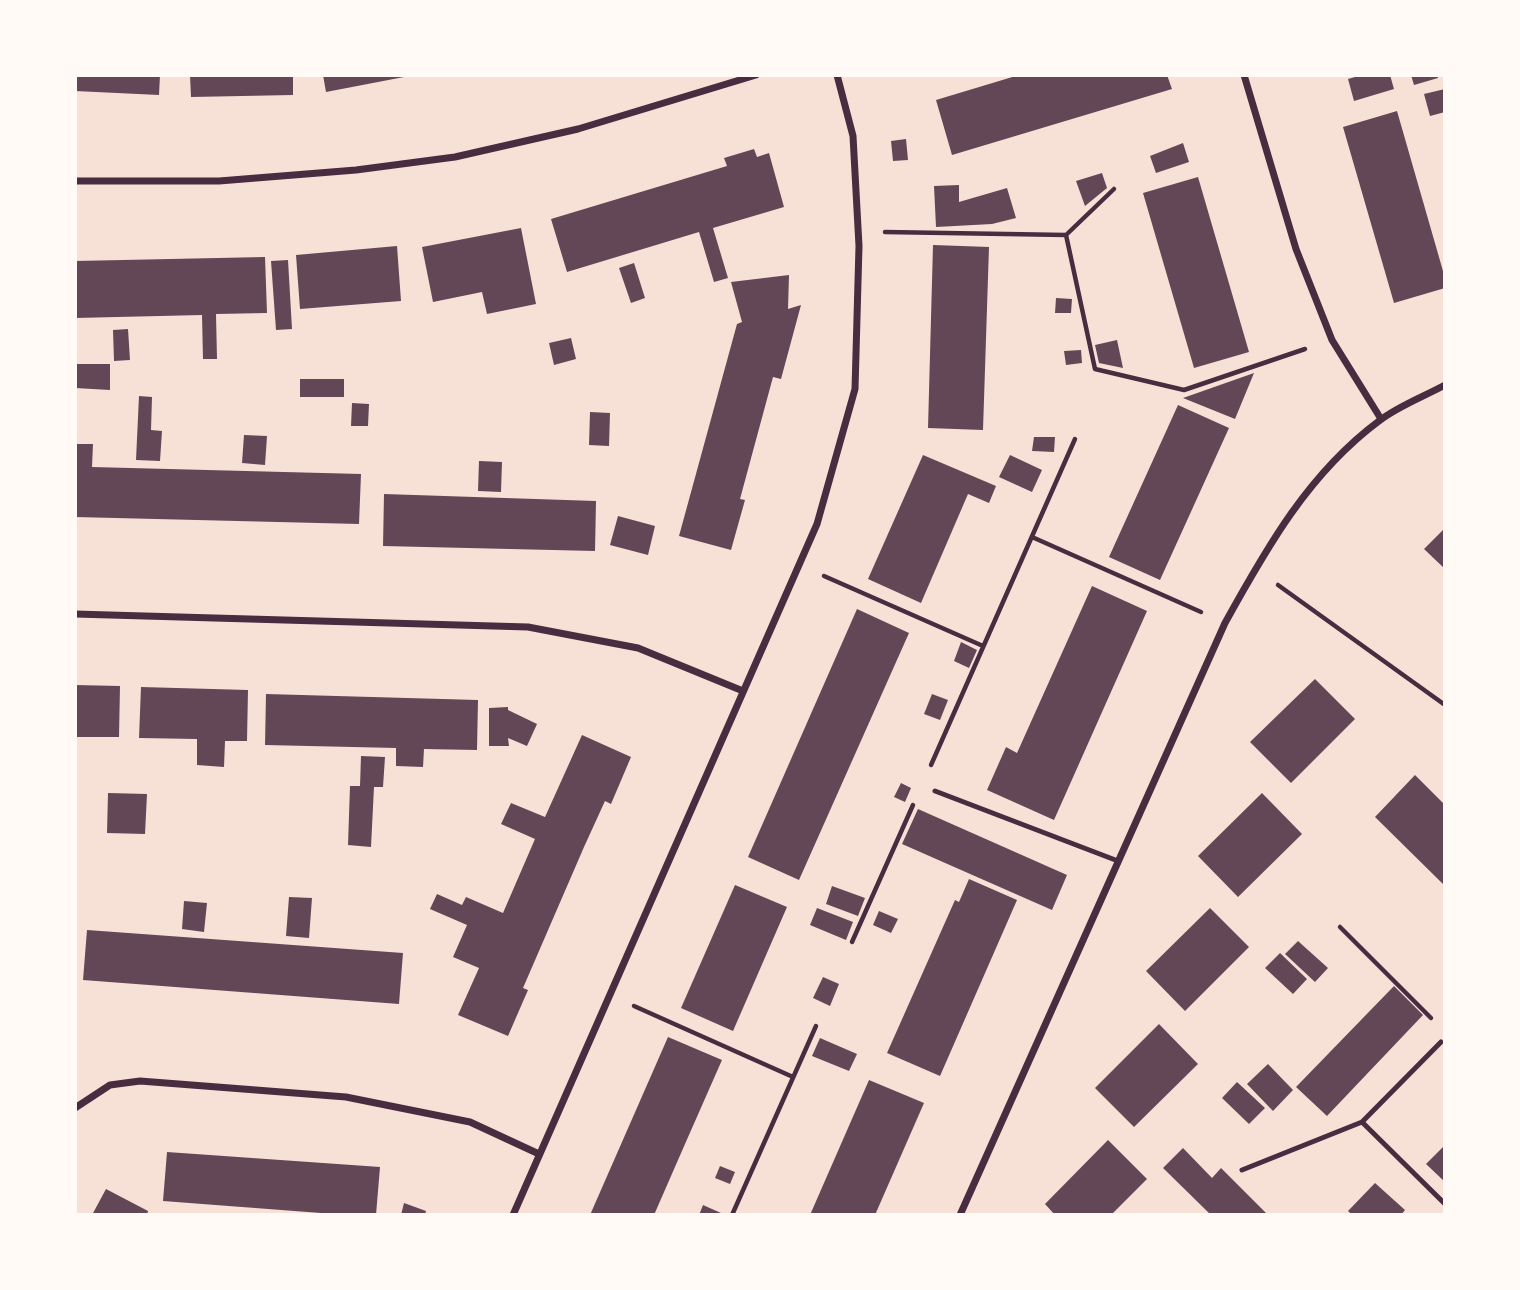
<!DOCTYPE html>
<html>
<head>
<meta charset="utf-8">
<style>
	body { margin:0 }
	#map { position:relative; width:1520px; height:1290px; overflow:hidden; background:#f7e1d7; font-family:"Asap Condensed",sans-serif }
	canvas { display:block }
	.frame { position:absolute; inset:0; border:77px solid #fffaf5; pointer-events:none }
</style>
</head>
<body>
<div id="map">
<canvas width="1520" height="1290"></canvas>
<div class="frame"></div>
</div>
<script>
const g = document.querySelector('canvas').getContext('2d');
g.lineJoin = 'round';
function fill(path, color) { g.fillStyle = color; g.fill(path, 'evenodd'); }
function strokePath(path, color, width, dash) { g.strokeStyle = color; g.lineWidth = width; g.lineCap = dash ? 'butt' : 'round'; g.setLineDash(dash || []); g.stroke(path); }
const building = new Path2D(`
	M75,75H160L159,95L75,91Z
	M190,75H293V95L191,97Z
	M323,75H404V77L326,92Z
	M1019,75H1167L1172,89L952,155L936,100Z
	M1362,75H1390L1394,89L1354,101L1348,79Z
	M1411,75H1437L1438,78L1414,85Z
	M1445,89V112L1430,116L1424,94Z
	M1397,111L1445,278V288L1394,303L1343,127Z
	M906,139L908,160L893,161L891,141Z
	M1183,143L1189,162L1156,173L1150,156Z
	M754,149L757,157L769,153L784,207L713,228L728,278L714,282L699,232L567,272L551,219L727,166L724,158Z
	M1102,173L1107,188L1085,206L1076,181Z
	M1198,177L1249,352L1194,368L1143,193Z
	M959,185V202L1007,188L1016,218L992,224L936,227L934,186Z
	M521,228L536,304L487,314L482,292L433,302L422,247Z
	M933,245L989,247L983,430L928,428Z
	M397,246L401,301L300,309L296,255Z
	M265,257L267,313L216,314L217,359H203L202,315L75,318V261Z
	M288,260L292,329L276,330L271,261Z
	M634,263L645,298L631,303L619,268Z
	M789,275L788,309L801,305L781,379L773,377L740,499L745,500L731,550L679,536L737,324L742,322L731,282Z
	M1056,298L1072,299L1071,313H1055Z
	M128,329L130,360L114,361L113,330Z
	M571,338L576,359L554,365L549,343Z
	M1117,340L1123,368L1099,363L1095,345Z
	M1081,350L1082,363L1066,365L1064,351Z
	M75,364H110V390L75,388Z
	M1254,373L1235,419L1183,398Z
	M300,379H344V397H300Z
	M139,396L152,397L151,430L162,431L160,461L136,460Z
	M352,403L369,404L368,426H351Z
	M1178,405L1229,428L1160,580L1109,557Z
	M590,412L610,413L609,446L589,445Z
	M244,435L267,436L265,465L242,463Z
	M1034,437H1055L1054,452L1032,451Z
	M75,444H93L92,467L361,474L359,524L75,517Z
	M923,455L996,486L989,503L968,494L921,603L868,579Z
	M1010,455L1042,470L1032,492L999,477Z
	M479,461L502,462L501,492L478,491Z
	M384,494L596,501L595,551L383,546Z
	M618,516L655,526L648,555L610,545Z
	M1445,528V569L1424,549Z
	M1092,586L1147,611L1054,820L987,790L1006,747L1017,753Z
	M857,609L909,633L799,880L748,857Z
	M961,642L977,650L969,668L954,661Z
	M1315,679L1355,719L1291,783L1250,742Z
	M75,685L120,686L119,737H75Z
	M141,687L248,690L247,741H225L224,767L197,765V739L139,738Z
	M266,694L478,700L477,750L424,749L423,767L396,766V748L265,745Z
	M932,694L948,700L940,720L924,714Z
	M508,707V710L537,724L527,746L508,738L509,746H489V708Z
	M582,735L631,757L611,804L605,801L584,847L523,988L528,990L508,1036L458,1015L479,968L453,957L467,925L430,909L437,894L462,905L466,897L503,913L535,839L501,824L511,803L545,817Z
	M361,756L385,757L383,787H374L371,847L348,845L350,786H360Z
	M1415,775L1445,805V886L1375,817Z
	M901,783L911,788L905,802L894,797Z
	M108,793L147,794L145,834L107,833Z
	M1262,793L1302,834L1238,897L1198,856Z
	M918,809L1067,875L1052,910L902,844Z
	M969,879L1017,900L940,1076L887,1053L955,900L959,902Z
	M735,885L787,907L733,1031L681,1008Z
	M832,886L865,898L858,916L826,904Z
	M289,897L312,898L309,938L286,936Z
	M184,901L207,903L204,932L182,929Z
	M817,908L853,922L846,940L810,925Z
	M1210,908L1249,947L1185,1011L1146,971Z
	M879,911L898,919L891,933L873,925Z
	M87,930L403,953L399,1004L83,980Z
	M1298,941L1328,968L1315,982L1285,954Z
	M1280,953L1307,979L1293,994L1265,968Z
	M823,977L839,984L830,1006L813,998Z
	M1394,986L1423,1015L1327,1116L1296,1087Z
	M1159,1024L1198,1064L1134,1127L1095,1088Z
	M668,1037L722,1060L685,1144L654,1215H590Z
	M820,1038L857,1054L849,1071L812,1056Z
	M1268,1064L1293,1090L1273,1111L1247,1084Z
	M869,1080L924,1103L875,1215H810Z
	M1237,1082L1265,1108L1249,1124L1222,1098Z
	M1108,1140L1147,1179L1111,1215H1055L1045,1204Z
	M1443,1147L1445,1148V1182L1426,1164Z
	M1183,1148L1212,1178L1221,1168L1268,1215H1211L1163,1168Z
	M167,1152L380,1167L376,1215H347L163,1201Z
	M720,1166L735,1172L730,1184L715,1178Z
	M1375,1183L1405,1210L1401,1215H1352L1348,1211Z
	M106,1189L148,1211L147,1215H92Z
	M404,1203L426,1211L425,1215H401Z
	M703,1205L721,1213L720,1215H699Z`);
const path = new Path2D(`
	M885,232L1066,235L1114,189
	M1066,235L1095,369L1184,390L1305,349
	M1032,537L1201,612
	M824,576L983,646
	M1278,585L1445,705
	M931,765L1075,439
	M1340,927L1431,1018
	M852,942L913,805
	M634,1006L793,1077
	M732,1215L816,1026`);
const service = new Path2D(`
	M935,791L1118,861
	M1362,1122L1445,1204
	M1242,1170L1362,1122L1441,1042`);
const minor = new Path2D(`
	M1244,75L1296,249L1332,340L1381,419
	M75,181H219L356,170L455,157L578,129L756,75
	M75,614L528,627L638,648L743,691
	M75,1108L110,1085L140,1081L346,1097L470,1122L539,1154
	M513,1215L817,524L855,389L859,246L853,136L837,75
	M960,1215L1225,623C1267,547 1309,473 1379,421C1398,406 1423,397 1445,385`);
fill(building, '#644757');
strokePath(path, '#4a2c40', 4.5);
strokePath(service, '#4a2c40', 5);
strokePath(minor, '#4a2c40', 7);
</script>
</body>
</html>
